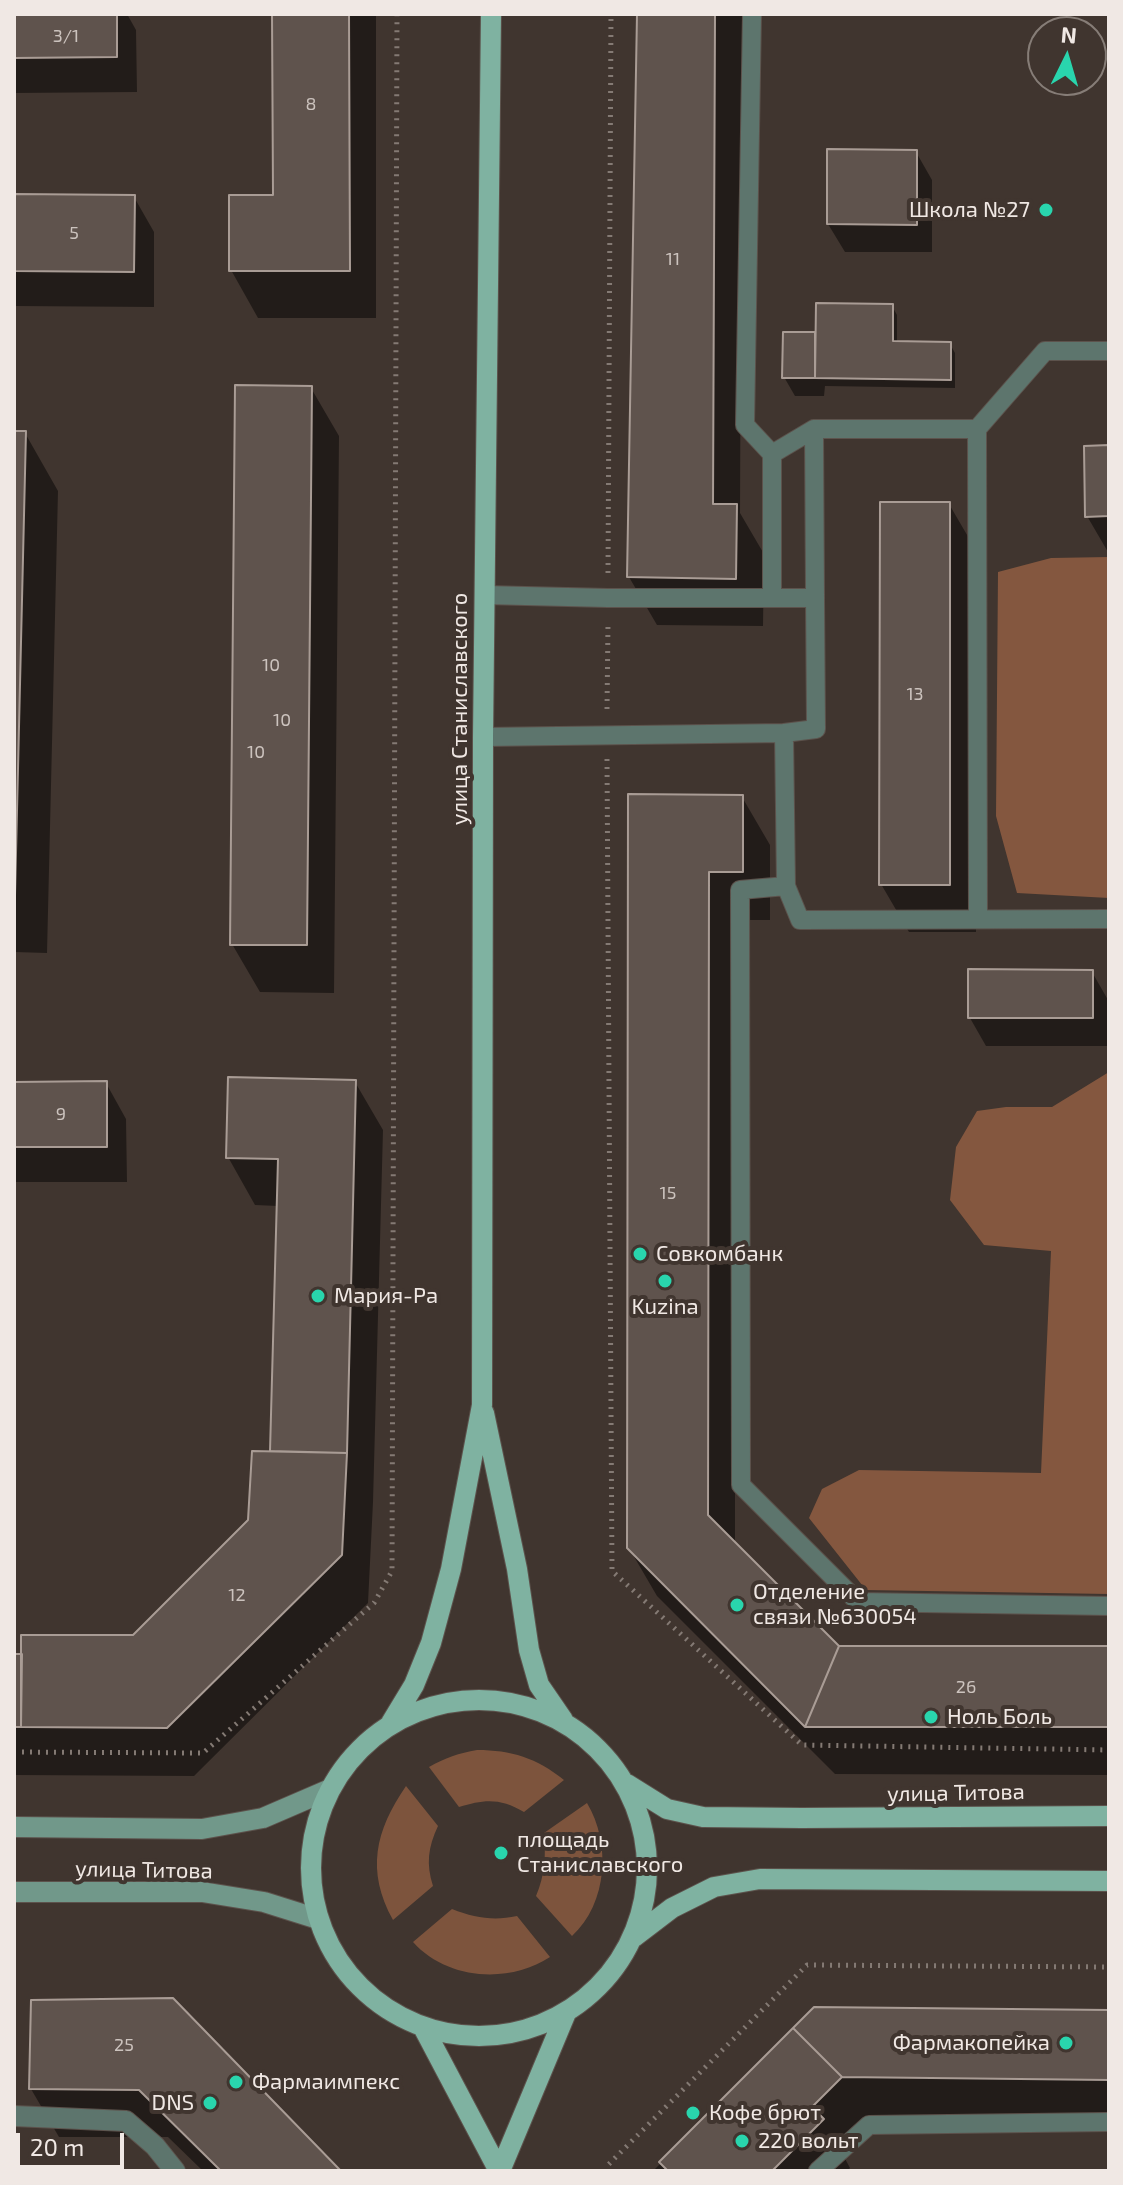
<!DOCTYPE html>
<html>
<head>
<meta charset="utf-8">
<style>
	body { margin:0 }
	#map { position:relative; width:1123px; height:2185px; overflow:hidden; background:#40352f; font-family:"Exo 2",sans-serif }
	canvas { display:block }
	.frame { position:absolute; inset:0; border:16px solid #f0e8e4; pointer-events:none }
	.north { position:absolute; left:1027px; top:16px; width:80px; height:80px; box-sizing:border-box; background:#40352f; border:2px solid #867d77; border-radius:50%; rotate:5deg; font-size:22px; font-weight:700; line-height:32px; text-align:center; color:#f0e8e4 }
	.north::after { content:''; display:block; margin:auto; width:28px; height:36px; background:#29d5ad; clip-path:polygon(50% 0,100% 100%,50% 72%,0 100%) }
	.scale { position:absolute; left:16px; top:2133px; width:108px; height:36px; box-sizing:border-box; border:4px solid #f0e8e4; border-top:0; padding-left:10px; font-size:24px; line-height:28px; white-space:nowrap; color:#f0e8e4; -webkit-text-stroke:6px #40352f; paint-order:stroke }
</style>
</head>
<body>
<div id="map">
<canvas width="1123" height="2185"></canvas>
<div class="frame"></div>
<div class="north">N</div>
<div class="scale">20 m</div>
</div>
<script>
const g = document.querySelector('canvas').getContext('2d');
g.lineJoin = 'round';
function fill(path, color) { g.fillStyle = color; g.fill(path, 'evenodd'); }
function strokePath(path, color, width, dash) { g.strokeStyle = color; g.lineWidth = width; g.lineCap = dash ? 'butt' : 'round'; g.setLineDash(dash || []); g.stroke(path); }
function write(font, color, halo, rows, align = 'center') {
  g.font = font + ' "Exo 2",sans-serif'; g.lineWidth = 8; g.setLineDash([]); g.textBaseline = 'middle'; g.strokeStyle = halo; g.fillStyle = color; for (const [text, x, y, turn = 0] of rows) {
    g.save(); g.translate(x, y); g.rotate((+turn || 0) * Math.PI / 180); g.textAlign = isNaN(turn) ? turn : align; if (halo) g.strokeText(text, 0, 0); g.fillText(text, 0, 0); g.restore();
  }
}
const green = new Path2D(`
	M477,1750C511,1750 537,1758 564,1780L524,1812C501,1798 484,1799 459,1807L429,1767C445,1758 459,1753 477,1750Z
	M406,1786L438,1826C428,1847 426,1864 433,1886L393,1920C366,1871 375,1831 406,1786Z
	M587,1803C611,1843 608,1903 572,1936L536,1896C545,1875 546,1855 544,1833Z
	M452,1909C475,1918 494,1921 517,1916L550,1957C509,1984 447,1980 413,1942Z`);
const forest = new Path2D(`
	M1109,557V898L1017,893L996,816L998,572L1051,558Z
	M1109,1072V1594L866,1590L809,1518L822,1489L859,1470L1041,1473L1051,1251L984,1245L950,1200L956,1147L977,1111L1006,1107H1052Z`);
const shadow = new Path2D(`
	M14,14H127L136,30L137,92L14,93Z
	M274,14H376V318H258L231,270L275,197Z
	M639,14H742L740,513L764,554L763,626L657,625L629,577Z
	M916,152L932,180V252H845L828,224Z
	M14,196L134,197L154,232V307L14,306Z
	M892,306L897,315V343L950,344L955,353V388L825,386L824,396H795L784,377L814,334L817,338Z
	M311,388L339,436L334,993L260,992L232,944Z
	M14,433H25L58,491L47,953L14,952Z
	M1109,447V552H1108L1087,516Z
	M949,504L977,552L976,932H909L881,884Z
	M630,796L742,797L770,845V920H735V1544L838,1648H1109V1775L835,1774L657,1596L629,1548Z
	M1092,972L1108,1000V1046H986L970,1018Z
	M355,1082L383,1130L373,1502L368,1603L194,1776L14,1775V1656L134,1637L250,1521L272,1453L278,1206L255,1205L228,1157Z
	M106,1083L126,1119L127,1182H14V1084Z
	M172,2000L339,2171H203L168,2137H59L31,2089Z
	M815,2009L1109,2012V2127L870,2124L842,2153L850,2168L847,2171H653Z`);
const building = new Path2D(`
	M14,14H117V57L14,58Z
	M272,14H349L350,271H229V195H273Z
	M637,14H715L713,504H737L736,579L627,577Z
	M827,149L917,150V225L827,224Z
	M14,194L135,195L134,272L14,271Z
	M816,303L893,304V341L951,342V380L815,378Z
	M783,332H815V378H782Z
	M235,385L312,386L307,945H230Z
	M14,431H26L15,895H14Z
	M1109,445V516L1085,517L1084,446Z
	M880,502H950V885H879Z
	M628,794L743,795V872H709L708,1515L839,1646L805,1727L627,1548Z
	M968,969L1093,970V1018H968Z
	M228,1077L356,1080L347,1453L270,1451L278,1159L226,1158Z
	M107,1081V1147H14V1082Z
	M252,1451L347,1453L342,1555L167,1728L21,1727V1635H133L248,1520Z
	M839,1646H1109V1727H805Z
	M14,1654H22L21,1727H14Z
	M173,1998L341,2171H221L139,2090L29,2089L31,2000Z
	M814,2007L1109,2010V2080L842,2077L793,2028Z
	M793,2028L842,2077L812,2107L824,2119L772,2171H668L659,2162Z`);
const path = new Path2D(`
	M608,573L611,14
	M607,709L608,623
	M607,759L612,1571L802,1745L1109,1750
	M14,1752L203,1753L374,1603L392,1571L397,14
	M606,2171V2167L807,1965L1109,1967`);
const service = new Path2D(`
	M752,14L745,425L772,454V598
	M977,429L1045,351H1109
	M772,454L814,429
	M485,595L608,598H815L816,729L784,733
	M815,598L814,429H977L978,919
	M483,737L784,733L786,886L740,890L741,1485L858,1602L1109,1606
	M786,886L800,920L1109,919
	M818,2171L869,2125L1109,2122`);
const minor = new Path2D(`
	M14,2116L126,2121L155,2146L175,2171`);
const secondary = new Path2D(`
	M14,1827L202,1829L263,1818L328,1790
	M14,1892H202L264,1902L318,1919`);
const primary = new Path2D(`
	M484,1413L517,1569L529,1650L539,1685L563,1720
	M311 1868a168 168 0 1 1 336 0a168 168 0 1 1-336 0Z
	M391,1723L414,1685L431,1643L451,1569L482,1405L483,737L491,14
	M627,1784L667,1809L703,1817L802,1818L1109,1816
	M634,1937L672,1908L714,1887L760,1879L1109,1881
	M423,2027L499,2171
	M500,2171L566,2013`);
const markers = [
	[1046,210,8,"#29d5ad"],
	[640,1254,8,"#29d5ad"],
	[665,1281,8,"#29d5ad"],
	[318,1296,8,"#29d5ad"],
	[737,1605,8,"#29d5ad"],
	[931,1717,8,"#29d5ad"],
	[501,1853,8,"#29d5ad"],
	[1066,2043,8,"#29d5ad"],
	[236,2082,8,"#29d5ad"],
	[210,2103,8,"#29d5ad"],
	[693,2113,8,"#29d5ad"],
	[742,2141,8,"#29d5ad"]
];
const numberNames = [
	["3/1",66,36],
	["8",311,104],
	["5",74,233],
	["11",673,259],
	["10",271,665],
	["13",915,694],
	["10",282,720],
	["10",256,752],
	["9",61,1114],
	["15",668,1193],
	["12",237,1595],
	["26",966,1687],
	["25",124,2045]
];
const poiNames = [
	["Школа №27",1030,210,"right"],
	["Совкомбанк",656,1254],
	["Мария-Ра",334,1296],
	["Kuzina",665,1307,"center"],
	["Отделение",753,1592],
	["связи №630054",753,1617],
	["Ноль Боль",947,1717],
	["площадь",517,1840],
	["Станиславского",517,1865],
	["Фармакопейка",1050,2043,"right"],
	["Фармаимпекс",252,2082],
	["DNS",194,2103,"right"],
	["Кофе брют",709,2113],
	["220 вольт",758,2141]
];
const streetNames = [
	["улица Станиславского",460,709,-90],
	["улица Титова",956,1793,-1],
	["улица Титова",144,1870,1]
];
fill(green, '#7d543d');
fill(forest, '#84573f');
fill(shadow, '#0007');
fill(building, '#5f534d');
strokePath(building, '#a99c95', 2);
strokePath(service, '#5c524c', 20);
strokePath(minor, '#5c524c', 22);
strokePath(secondary, '#5c524c', 22);
strokePath(primary, '#5c524c', 22);
strokePath(path, '#847a74', 5, [2, 6]);
strokePath(service, '#5d756d', 18);
strokePath(minor, '#5d756d', 20);
strokePath(secondary, '#71988a', 20);
strokePath(primary, '#7fb2a1', 20);
for (const [x, y, r, color] of markers) { const dot = new Path2D(); dot.arc(x, y, r, 0, 2 * Math.PI); g.fillStyle = color; g.fill(dot); strokePath(dot, '#40352f', 3); }
write('18px', '#ccc3be', null, numberNames);
write('22px', '#f0e8e4', '#40352f', poiNames, 'left');
write('22px', '#f0e8e4', '#40352f', streetNames);
</script>
</body>
</html>
